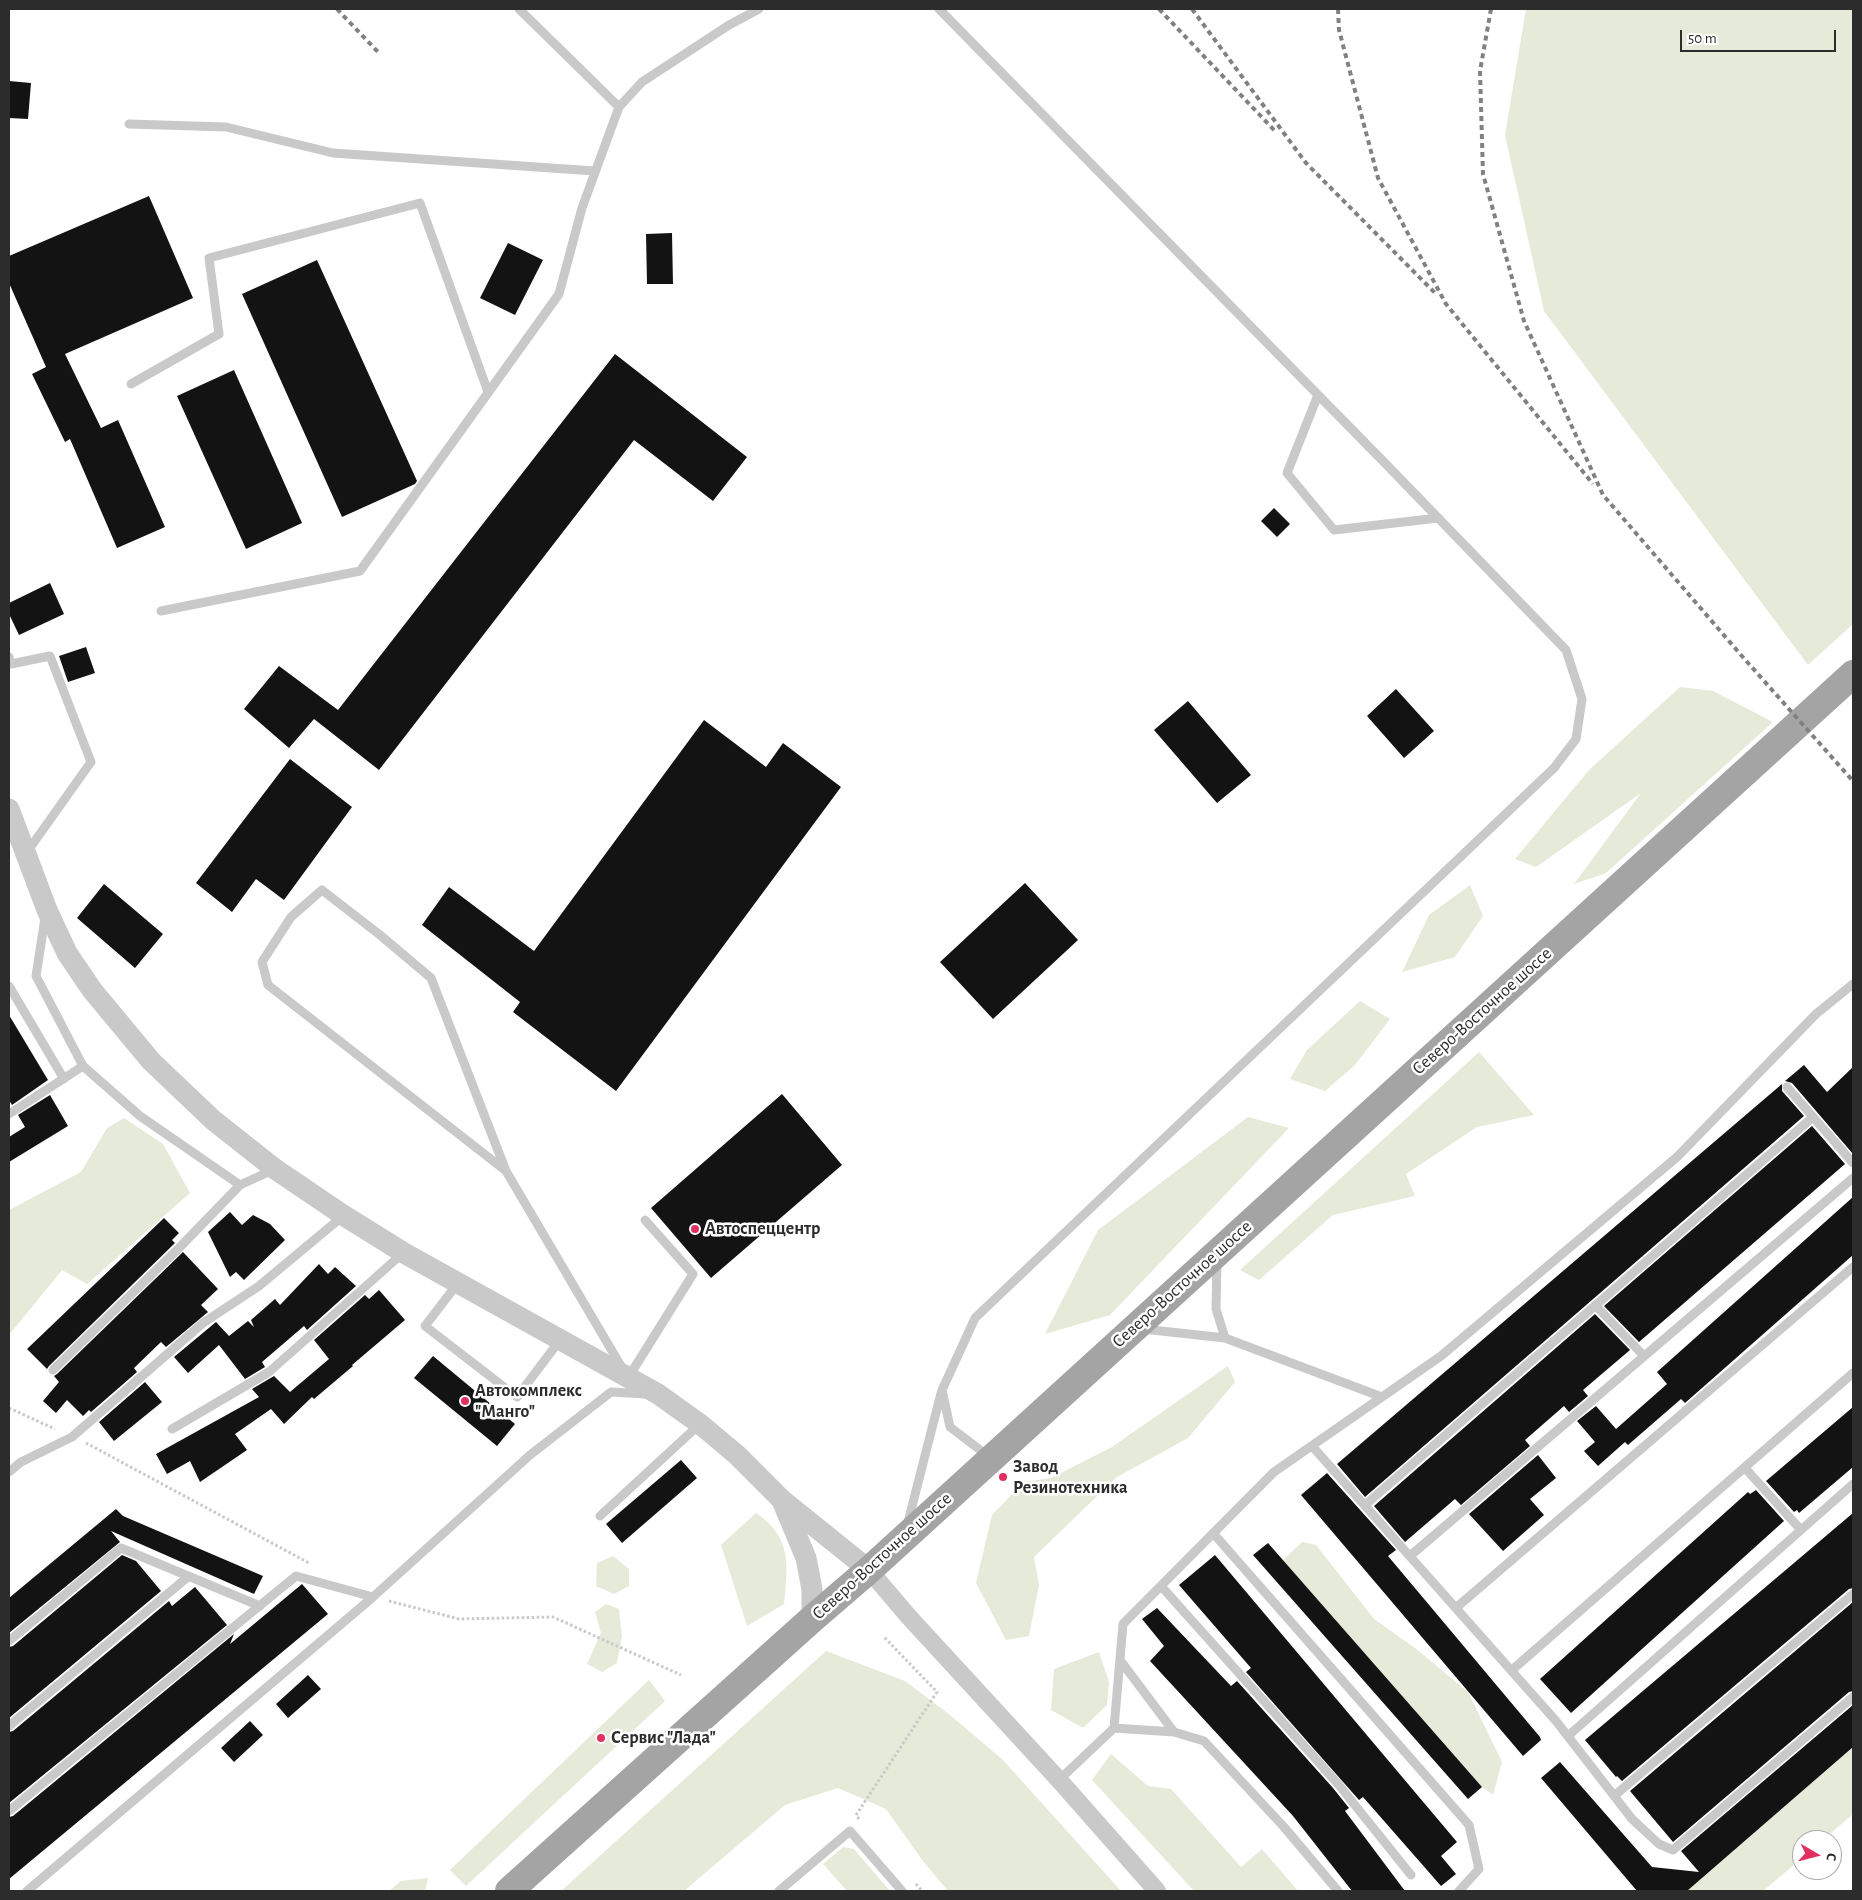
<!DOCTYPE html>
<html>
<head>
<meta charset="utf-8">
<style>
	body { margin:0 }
	#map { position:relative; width:1862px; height:1900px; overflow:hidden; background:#fff; font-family:"Alegreya Sans",sans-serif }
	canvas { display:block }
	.frame { position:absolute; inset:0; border:10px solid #2c2c2c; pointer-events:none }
	.north { position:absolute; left:1792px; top:1830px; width:50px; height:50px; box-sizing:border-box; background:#fff; border:1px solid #ababab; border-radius:50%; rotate:98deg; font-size:14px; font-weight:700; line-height:20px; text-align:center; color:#2c2c2c }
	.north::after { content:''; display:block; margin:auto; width:18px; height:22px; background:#e1305f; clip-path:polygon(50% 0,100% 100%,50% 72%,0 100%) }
	.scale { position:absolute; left:1680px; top:30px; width:156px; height:22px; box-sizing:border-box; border:2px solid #2c2c2c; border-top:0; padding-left:6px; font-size:15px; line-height:18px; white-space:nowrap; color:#2c2c2c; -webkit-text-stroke:4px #fff; paint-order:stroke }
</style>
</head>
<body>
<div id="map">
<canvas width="1862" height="1900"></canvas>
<div class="frame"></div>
<div class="north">С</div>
<div class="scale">50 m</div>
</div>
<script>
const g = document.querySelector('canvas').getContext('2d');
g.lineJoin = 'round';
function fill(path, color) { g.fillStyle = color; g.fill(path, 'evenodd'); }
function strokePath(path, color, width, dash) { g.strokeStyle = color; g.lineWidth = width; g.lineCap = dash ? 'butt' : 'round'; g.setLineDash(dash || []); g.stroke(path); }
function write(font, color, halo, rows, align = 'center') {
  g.font = font + ' "Alegreya Sans",sans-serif'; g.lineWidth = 5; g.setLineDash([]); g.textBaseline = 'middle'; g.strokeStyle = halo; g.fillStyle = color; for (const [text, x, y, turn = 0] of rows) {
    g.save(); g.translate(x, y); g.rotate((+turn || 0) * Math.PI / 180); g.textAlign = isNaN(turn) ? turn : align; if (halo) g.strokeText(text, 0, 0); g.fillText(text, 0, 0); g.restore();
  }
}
const green = new Path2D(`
	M1526,9H1853V624L1808,665L1544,311L1505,135Z
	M1680,687L1713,691L1773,722L1606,873L1574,884L1641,793L1536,867L1515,859L1589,770Z
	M1470,885L1483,916L1455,957L1402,972L1429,915Z
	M1360,1001L1390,1019L1355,1065L1325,1091L1290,1079L1307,1050Z
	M1479,1052L1534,1115L1477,1127L1406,1174L1415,1196L1333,1215L1259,1280L1240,1270Z
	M1248,1117L1289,1128L1110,1315L1045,1334L1098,1230Z
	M124,1118L163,1144L190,1193L87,1284L62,1270L9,1335V1210L81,1172L107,1128Z
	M1228,1366L1235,1382L1188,1438L1117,1477L1034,1557L1039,1585L1029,1636L1006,1640L976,1583L992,1515L1024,1482L1051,1478L1112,1447Z
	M756,1513C792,1537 788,1566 784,1604L747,1626L721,1545Z
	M1302,1542L1316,1545L1374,1619L1415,1648L1468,1692L1502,1762L1493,1795L1482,1787L1283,1560Z
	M613,1556L629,1569V1586L614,1594L596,1586L597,1563Z
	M606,1604L619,1609L622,1636L617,1663L602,1672L587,1664L601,1633L595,1612Z
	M826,1651L905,1681L950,1715L1002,1759L1121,1891H948L923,1861L886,1809L838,1788L785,1805L684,1891H561Z
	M1099,1652L1109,1682L1107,1705L1083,1728L1051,1710L1054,1669Z
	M649,1680L665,1701L466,1886L450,1870Z
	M1853,1747V1814L1823,1840H1802V1858L1763,1891H1687Z
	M1111,1754L1148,1786L1171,1789L1241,1867L1262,1849L1298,1891H1194L1092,1780Z
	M843,1847L854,1849L890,1891H847L823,1864Z
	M428,1878L425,1891H389L401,1881Z`);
const building = new Path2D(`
	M9,81L31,83L28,119L9,118Z
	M149,196L193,298L65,354L101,428L118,420L165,527L117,548L70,439L65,442L32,374L46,367L9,283V256Z
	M672,233L673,284H647L646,234Z
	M508,243L543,260L515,315L480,298Z
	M317,260L417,481L415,484L342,517L242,294Z
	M615,354L747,457L713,501L634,440L379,770L314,719L289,748L244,709L279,666L338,710Z
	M234,370L302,523L246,549L177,396Z
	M1274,508L1290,524L1277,537L1261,521Z
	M50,583L64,614L19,635L9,614V603Z
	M86,647L95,673L68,682L59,656Z
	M1396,689L1434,731L1404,758L1367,716Z
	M1188,701L1251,775L1217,803L1154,730Z
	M704,720L766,767L783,743L841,787L616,1091L513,1012L520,1002L422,925L449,887L534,951Z
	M290,759L352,807L284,900L256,879L232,912L196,883Z
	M1025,883L1078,940L993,1019L940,962Z
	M104,884L163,934L135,968L77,918Z
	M9,1015L48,1080L12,1105L9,1100Z
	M1804,1065L1827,1092L1853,1067V1154L1792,1083L1785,1081Z
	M1782,1084V1091L1804,1116L1365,1497L1337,1464Z
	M782,1094L842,1165L711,1278L651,1208Z
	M50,1095L68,1126L9,1162V1137L25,1127L18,1115Z
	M1812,1126L1845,1164L1639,1342L1604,1306Z
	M1853,1197V1255L1685,1403L1681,1399L1628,1445L1625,1442L1598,1466L1584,1451L1595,1442L1577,1421L1596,1406L1616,1429L1667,1384L1657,1372Z
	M230,1212L242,1225L253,1215L270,1224L285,1240L244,1280L236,1272L230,1277L208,1232Z
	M164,1218L179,1233L172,1240L175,1243L49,1366L47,1369L27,1349Z
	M183,1252L218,1289L201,1305L208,1312L166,1347L161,1342L134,1368L137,1372L91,1412L89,1410L83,1416L67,1400L56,1413L43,1401L59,1382L54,1376L57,1374Z
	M319,1264L328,1274L335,1267L356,1286L307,1330L304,1326L262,1362L265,1367L245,1379L219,1345L188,1373L174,1357L216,1322L229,1336L248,1321L254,1327L251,1320L275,1299L280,1305Z
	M379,1290L405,1320L352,1365L353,1366L314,1399L312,1397L284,1424L271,1409L235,1434L247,1450L200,1482L190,1461L167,1474L156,1454L259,1397L252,1389L274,1376L290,1392L329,1359L314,1340L365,1295L369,1299Z
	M1595,1314L1630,1350L1583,1390L1588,1396L1569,1412L1564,1406L1525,1440L1530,1446L1461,1505L1455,1499L1405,1542L1374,1506Z
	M433,1356L515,1424L497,1446L414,1378Z
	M145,1382L162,1402L114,1441L99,1422Z
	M1853,1407V1467L1799,1513L1797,1510L1794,1512L1766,1481Z
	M1538,1455L1556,1478L1530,1499L1544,1515L1503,1551L1469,1514Z
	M681,1460L697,1478L622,1543L606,1524Z
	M1327,1473L1396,1550L1388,1556L1540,1737L1541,1740L1523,1756L1301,1495Z
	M1756,1490L1784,1521L1571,1713L1540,1679L1748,1492L1750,1494Z
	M116,1509L123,1516L263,1576L254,1594L111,1531L120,1542L9,1633V1598Z
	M1853,1513V1588L1849,1589L1622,1781L1617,1776L1616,1777L1585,1740Z
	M1268,1543L1482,1787L1468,1799L1253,1555Z
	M122,1555L136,1561L161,1591L9,1718V1647L13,1646Z
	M1215,1555L1457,1842L1441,1856L1456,1874L1441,1886L1363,1797L1359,1800L1246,1672L1251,1668L1179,1585Z
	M302,1584L328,1614L9,1879V1817L13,1816L234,1634L230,1644Z
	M195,1587L227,1625L9,1803V1732L13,1731L169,1601L172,1606Z
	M1853,1602V1691L1849,1692L1673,1842L1630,1791Z
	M1157,1608L1231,1686L1237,1681L1333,1788L1349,1808L1345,1811L1405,1891H1352L1293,1816L1150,1661L1164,1646L1142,1619Z
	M308,1675L321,1689L288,1718L276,1704Z
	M1853,1705V1747L1687,1891H1637L1541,1778L1560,1762L1652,1867L1699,1872L1681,1851Z
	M250,1721L263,1735L234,1762L221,1748Z`);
const path = new Path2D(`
	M9,1408L55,1429
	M86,1443L309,1563
	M389,1601L459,1619L553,1617L681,1675
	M859,1819L856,1815L937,1692L884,1637
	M916,1884L922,1891`);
const service = new Path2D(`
	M519,9L619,107
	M939,9L1381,459L1566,650L1582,699L1576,739L1554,768L975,1318L942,1390L950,1427L988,1456
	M129,124L226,127L333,153L595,171
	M131,384L219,334L209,258L420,203L488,392
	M1318,395L1287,473L1334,530L1438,518
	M161,611L360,571L559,294L582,208L619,107L642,82L729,25L759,9
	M9,657L11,664L50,656L91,762L27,852
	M45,918L36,976L83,1066L140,1116L240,1185
	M9,986L64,1079
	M1787,1087L1853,1163
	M9,1114L83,1066
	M506,1171L268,985L262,962L291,917L322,890L380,935L431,978L506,1171L628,1378L693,1274L645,1220
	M1217,1262L1216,1309L1225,1338L1382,1397
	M458,1283L425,1326L517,1397L560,1340
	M1595,1305L1644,1356
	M1143,1329L1225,1338
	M53,1370L181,1246L240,1185L275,1169
	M172,1429L269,1372L403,1253
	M1312,1446L1556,1721L1632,1819L1659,1844L1673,1850L1853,1697
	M1745,1468L1801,1530
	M9,1472L21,1462L72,1437L203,1323L259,1286L343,1216
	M1365,1505L1813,1117
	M600,1516L700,1424
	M907,1526L941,1393
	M1213,1533L1469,1825L1479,1869L1459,1891
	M1410,1556L1853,1178
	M1161,1586L1338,1784L1411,1875
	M1457,1607L1853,1267
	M9,1641L121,1548L260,1606
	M1120,1660L1174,1732
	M1512,1670L1853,1373
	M9,1726L189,1576
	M1114,1728L1174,1732L1204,1741L1284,1827L1338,1891
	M1568,1736L1853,1484
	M1059,1780L1114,1728L1123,1624L1274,1472L1441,1356L1677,1157L1816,1014L1853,984
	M1614,1796L1853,1594
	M9,1811L296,1576L373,1597
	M27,1891L373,1597L530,1455L611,1392L645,1394
	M779,1891L850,1831L902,1891`);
const minor = new Path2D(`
	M869,1570L909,1617L1059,1780L1157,1891`);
const tertiary = new Path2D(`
	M9,809L47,910L67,953L92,990L151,1061L213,1120L275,1169L343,1215L404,1253L658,1394L700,1424L737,1455L782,1500L869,1570
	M783,1503L806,1558L812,1589V1619`);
const primary = new Path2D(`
	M509,1891L812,1619L869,1570L1853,674`);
const rail = new Path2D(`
	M337,9L378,52
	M1159,9L1275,131
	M1192,9L1306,163L1437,295
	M1338,9L1339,30L1378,178L1446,304L1593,484
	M1491,9L1480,71L1483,174L1524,321L1603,495L1741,655L1853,781`);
const markers = [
	[695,1229,5,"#e1305f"],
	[465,1401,5,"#e1305f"],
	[1003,1477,5,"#e1305f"],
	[601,1738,5,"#e1305f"]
];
const streetNames = [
	["Северо-Восточное шоссе",1482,1011,-42],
	["Северо-Восточное шоссе",1182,1284,-42],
	["Северо-Восточное шоссе",882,1556,-42]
];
const poiNames = [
	["Автоспеццентр",705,1229],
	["Автокомплекс",475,1391],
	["\"Манго\"",475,1412],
	["Завод",1013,1467],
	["Резинотехника",1013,1488],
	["Сервис \"Лада\"",611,1738]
];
fill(green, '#e5ead9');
fill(building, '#131313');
strokePath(path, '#c9c9c9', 3, [2.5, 2.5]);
strokePath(service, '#c9c9c9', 9);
strokePath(minor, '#c9c9c9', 18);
strokePath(tertiary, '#c9c9c9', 21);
strokePath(primary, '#a4a4a4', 28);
strokePath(rail, '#818181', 4, [5, 4]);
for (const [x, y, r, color] of markers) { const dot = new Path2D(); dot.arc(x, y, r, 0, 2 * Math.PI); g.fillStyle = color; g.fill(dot); strokePath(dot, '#fff', 2); }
write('18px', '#2c2c2c', '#fff', streetNames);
write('bold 18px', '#2c2c2c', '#fff', poiNames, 'left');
</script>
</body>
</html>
